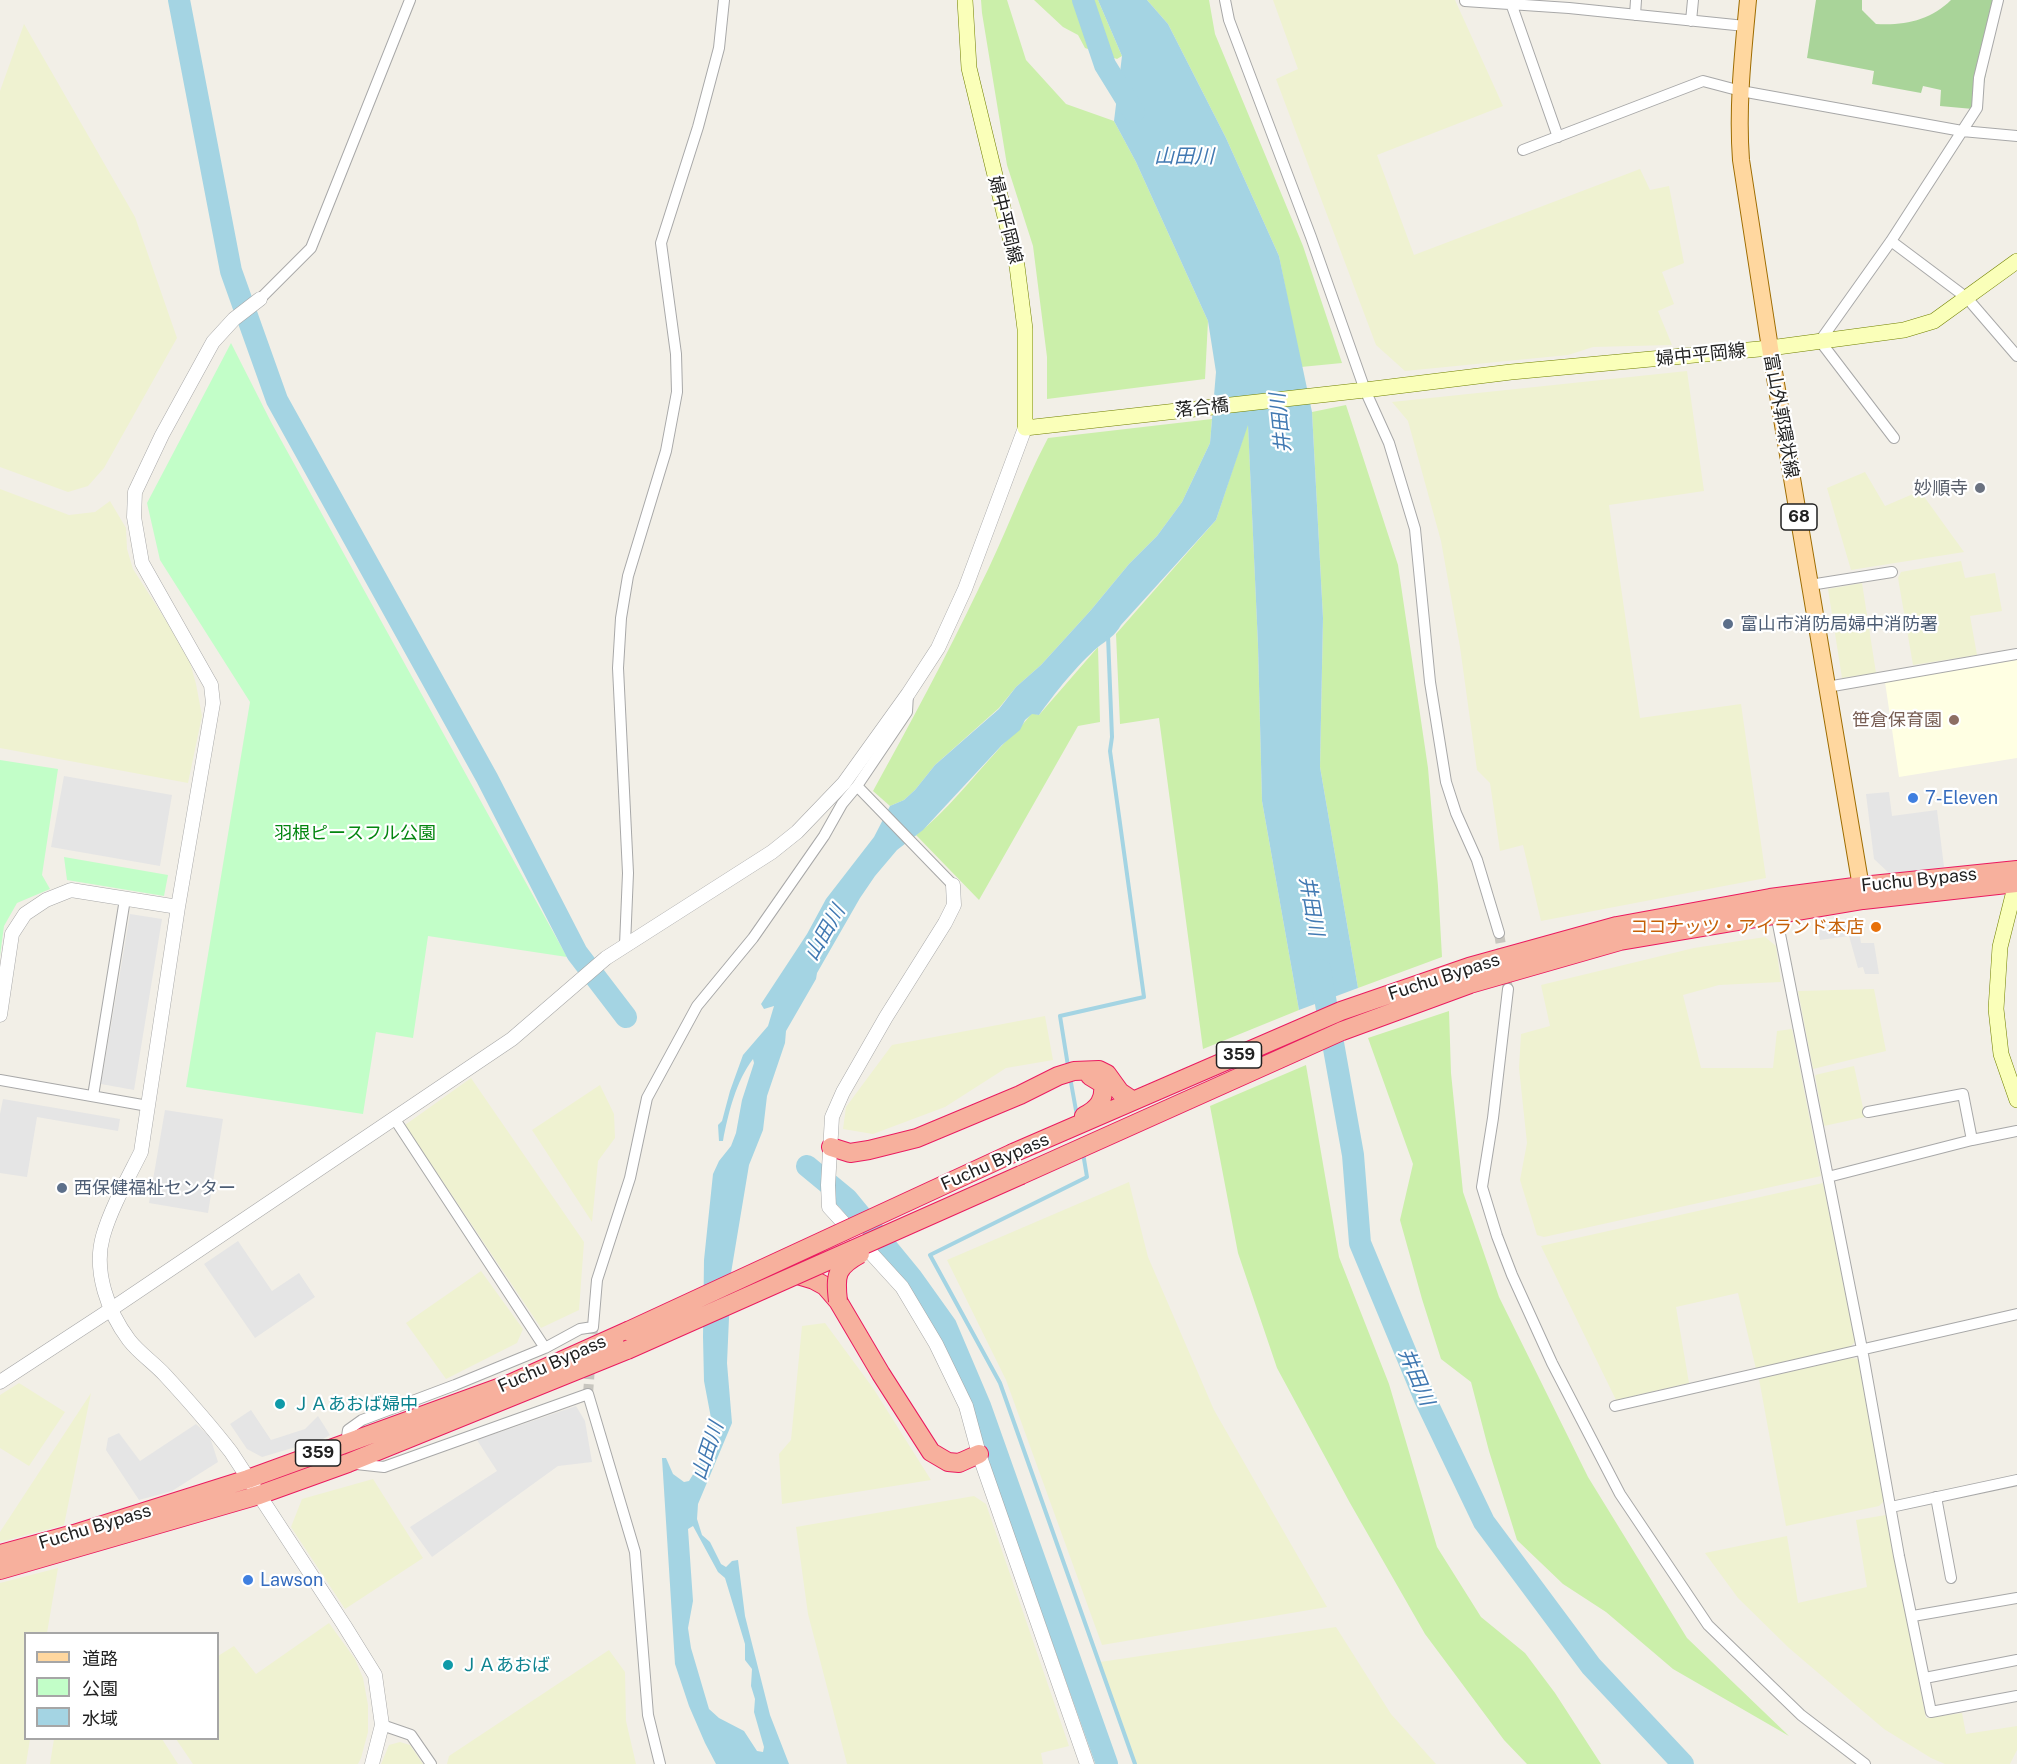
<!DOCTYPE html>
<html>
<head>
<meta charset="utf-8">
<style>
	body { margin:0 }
	#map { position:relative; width:2017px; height:1764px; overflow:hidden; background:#f2efe7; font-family:"Public Sans","Noto Sans JP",sans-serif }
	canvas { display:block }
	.legend { position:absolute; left:24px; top:1632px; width:195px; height:108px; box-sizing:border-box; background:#fff; border:2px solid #a6a6a6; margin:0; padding:8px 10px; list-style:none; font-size:18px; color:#212121 }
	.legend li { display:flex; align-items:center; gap:12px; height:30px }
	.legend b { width:30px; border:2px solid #a6a6a6 }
</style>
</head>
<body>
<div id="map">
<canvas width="2017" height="1764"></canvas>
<ul class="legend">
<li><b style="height:8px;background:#ffd79f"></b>道路</li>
<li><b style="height:16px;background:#c2fec8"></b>公園</li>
<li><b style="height:16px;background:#a4d4e3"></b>水域</li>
</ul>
</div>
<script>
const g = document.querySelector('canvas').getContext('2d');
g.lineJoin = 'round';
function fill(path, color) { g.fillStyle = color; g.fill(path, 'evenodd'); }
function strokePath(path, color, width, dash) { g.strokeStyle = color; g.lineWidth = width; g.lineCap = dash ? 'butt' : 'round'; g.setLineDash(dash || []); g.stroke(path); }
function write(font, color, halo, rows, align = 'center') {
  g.font = font + ' "Public Sans","Noto Sans JP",sans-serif'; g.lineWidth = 4.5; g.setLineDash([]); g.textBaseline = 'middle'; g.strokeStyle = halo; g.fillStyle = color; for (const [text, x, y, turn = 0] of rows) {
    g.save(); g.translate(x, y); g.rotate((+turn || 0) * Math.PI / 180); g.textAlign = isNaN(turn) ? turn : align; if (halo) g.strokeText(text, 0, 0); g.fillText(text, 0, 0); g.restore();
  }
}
const education = new Path2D(`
	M2017,660V758L1899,777L1885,682Z`);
const farmland = new Path2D(`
	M1273,0H1455L1503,106L1377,155L1414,255L1640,169L1650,190L1669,186L1684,263L1662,272L1674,304L1658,311L1672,345L1593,347L1568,355L1405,371L1376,345L1276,79L1298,69Z
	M24,24L135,217L177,338L104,468L88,486L68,492L0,467V91Z
	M1687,371L1704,491L1609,505L1640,718L1741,704L1766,878L1541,921L1523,845L1500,851L1490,783L1477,770L1460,647L1441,541L1408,421L1392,402Z
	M1865,472L1885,506L1920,491L1964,552L1851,570L1827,488Z
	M0,489L69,515L95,512L110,501L126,528L127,549L133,569L188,655L196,684L202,716L188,783L0,748Z
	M1961,561L1965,578L1995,573L2002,611L1970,616L1977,655L1913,665L1898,578L1901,572Z
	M1862,583L1876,673L1842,678L1828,589Z
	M1765,937L1776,946L1781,982L1719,985L1683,995L1701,1068H1773L1777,1031L1792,1029L1821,1176L1544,1237L1537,1235L1520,1180L1527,1143L1519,1068L1521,1034L1550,1026L1541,985L1694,948Z
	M1874,989L1886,1051L1813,1069L1798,991Z
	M1045,1016L1053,1060L1006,1068L945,1107L873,1134L843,1129L846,1107L892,1045Z
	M1854,1066L1865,1117L1824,1126L1815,1075Z
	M471,1078L584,1242L579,1310L541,1328L405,1125Z
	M600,1085L614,1114L615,1138L598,1161L592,1222L532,1130Z
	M1129,1182L1148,1257L1214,1410L1327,1607L1102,1645L1006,1380L947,1260Z
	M1823,1183L1855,1342L1849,1348L1756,1369L1738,1293L1676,1307L1689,1383L1616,1400L1541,1246Z
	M481,1271L523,1329L517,1343L446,1379L406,1323Z
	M825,1323L873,1388L931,1480L782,1504L779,1454L791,1440L802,1326Z
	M1849,1358L1860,1359L1886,1499L1879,1506L1786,1526L1759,1379Z
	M19,1383L65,1412L29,1466L0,1448V1395Z
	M91,1393L64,1525L0,1542V1532Z
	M373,1479L423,1558L345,1609L291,1527L302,1499Z
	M974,1496L986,1504L1069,1746L1041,1753L1043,1764H847L808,1614L796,1527Z
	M1886,1515L1926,1718L1962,1713L1966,1734L2017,1726V1750L2010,1764H1945L1931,1758L1884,1729L1789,1648L1738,1598L1705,1553L1787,1536L1798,1603L1867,1587L1856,1520Z
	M58,1568L47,1633L26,1634V1738L30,1739L26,1764H0V1583Z
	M329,1623L355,1659L363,1678L368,1705V1732L361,1758L358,1764H193L176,1739L218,1738V1656L234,1646L256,1674Z
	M1336,1627L1391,1714L1436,1764H1135L1100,1662Z
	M609,1650L625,1672L626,1721L636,1764H447L449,1756Z
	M54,1739H162L178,1764H50Z
	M400,1742L410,1745L423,1764H381L389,1745Z`);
const grass = new Path2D(`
	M981,0H1007L1026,60L1066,104L1114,121L1136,162L1208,321L1205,379L1047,399V357L1033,246L1007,165L982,13Z
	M1034,0H1098L1122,56L1117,59L1085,48L1078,35L1063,27Z
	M1147,0H1209L1215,34L1303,246L1342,363L1301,367L1279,256L1226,138L1168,24Z
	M1346,405L1398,565L1428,768L1438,886L1442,957L1358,988L1320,767L1323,618L1312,412Z
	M1212,419L1210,443L1182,502L1157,536L1129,564L1091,610L1041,665L1016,687L999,708L935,765L915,790L904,800L890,806L873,791C910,724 946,657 979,588C1004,539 1022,487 1048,438Z
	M1248,423L1258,645L1262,801L1299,1010L1203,1049L1159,718L1120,724L1116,634L1216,520Z
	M1098,647L1100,722L1078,726L979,900L916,835C946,812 972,778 997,751C1009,737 1021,728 1032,713L1039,715Z
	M1449,1011L1451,1073L1463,1192L1499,1297L1588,1477L1687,1638L1789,1736L1673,1669L1606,1612L1563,1584L1517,1540L1489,1451L1471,1382L1441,1359L1422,1299L1400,1220L1413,1164L1368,1038Z
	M1306,1065L1339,1257L1389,1384L1437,1547L1481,1617L1525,1653L1555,1693L1601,1764H1527L1504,1740L1425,1634L1350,1503L1277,1368L1238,1253L1210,1106Z`);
const forest = new Path2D(`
	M1816,0H1862V10L1876,24C1904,26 1931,20 1951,0H2000L1981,99L1973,109L1940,106L1941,90L1923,86L1921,93L1872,84L1874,71L1807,58Z`);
const park = new Path2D(`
	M231,343L271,422L567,957L428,936L413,1038L376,1032L363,1114L186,1087L250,702L160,560L147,503Z
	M0,760L58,769L42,875L50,889L17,903L4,926L0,956Z
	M64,857L168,875L164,896L67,880Z`);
const parking = new Path2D(`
	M64,776L172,795L160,866L51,847Z
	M1889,792L1892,816L1937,810L1944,867L1890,874L1874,859L1866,794Z
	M130,914L162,919L134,1090L101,1084Z
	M1857,917L1861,943H1874L1879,974H1865L1863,967L1858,968L1849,936L1820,940L1817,923Z
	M3,1099L120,1119L118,1131L37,1117L27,1177L0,1173V1114Z
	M165,1110L223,1119L208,1213L149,1203Z
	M238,1241L272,1291L299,1273L315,1297L255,1338L204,1264Z
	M576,1406L585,1421L592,1462L558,1466L432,1557L410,1527L497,1471L477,1440Z
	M251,1410L271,1440L305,1429L318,1416L330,1435L323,1439L262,1457L247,1449L230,1424Z
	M196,1424L210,1437L218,1462L172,1491L139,1500L106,1450L108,1438L119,1433L140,1461Z`);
const water = new Path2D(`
	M1098,0H1147L1168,24L1226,138L1279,256L1312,412L1323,618L1320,767L1358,988L1299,1010L1262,801L1258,645L1248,425L1216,520L1121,625C1115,636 1107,640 1098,647C1078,664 1054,694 1039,715L1032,714L1025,720L1020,730L1002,745L923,830L897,850L875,876L860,898L817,973L816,979L786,1031L785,1043L767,1096L763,1130L749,1165L731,1273L727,1363L732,1423L698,1504L697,1519L702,1535L710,1542L721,1564L726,1567L732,1561L738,1560L745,1616L770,1715L789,1764H716L705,1743L689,1706L675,1664L662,1458H666L673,1474L684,1482L689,1481L700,1463L711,1418L704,1381L703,1337L704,1260L713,1174L719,1161L731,1146L736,1133L742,1100L754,1063L753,1059C736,1081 728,1114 723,1141H719L718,1125L722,1121L730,1091L743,1055L768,1026L774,1006L764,1009L761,1004L807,934L826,899L874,837L890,806L904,800L915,790L935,765L999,709L1016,687L1041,665L1091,610L1129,564L1157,536L1182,502L1210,443L1216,372L1208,321L1136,162L1114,121L1122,56ZM693,1526L718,1572L725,1578L745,1644V1660L752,1669L751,1686L755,1699L754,1712L764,1747L763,1752L757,1751L744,1731L719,1718L709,1709L691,1648L688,1628L693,1601L688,1529Z`);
const stream = new Path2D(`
	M1068,1066L1060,1016L1144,997L1110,751L1112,737L1108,636
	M1070,1077L1077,1116
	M1083,1153L1087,1177L930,1255L1000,1383L1135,1764`);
const river = new Path2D(`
	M179,0L231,271L277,400L487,778L577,953L626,1017
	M1083,0L1105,65L1134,112
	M1320,970L1353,1155L1360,1243L1425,1399L1484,1522L1591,1666L1683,1764
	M807,1166L847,1199L911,1277L946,1326L980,1406L1107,1764`);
const minorTunnel = new Path2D(`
	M1499,933L1508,989
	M588,1394L593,1327`);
const minor = new Path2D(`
	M1225,0L1229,20L1311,237L1365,390L1389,443L1415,529L1430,682L1446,782L1456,813L1477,860L1499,933
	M1513,0L1512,6L1558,137
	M1465,1L1569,8L1745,26
	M1635,15L1636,0
	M1691,21L1693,0
	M1523,150L1703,81L1741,91L1962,131L2017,136
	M1891,241L1967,298L2017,356
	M260,299L311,248L410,0
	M1894,438L1820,341L1891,241L1977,108L1979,78L1998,0
	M1810,585L1892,572
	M1827,687L2017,654
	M908,694L907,712L857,786L953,885
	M1776,914L1862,1349L1899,1556L1931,1712L2017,1696
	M625,945L628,873L618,668L621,618L628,576L666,451L677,392L676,354L661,243L698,127L719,48L724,0
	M1508,989L1493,1118L1482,1187L1497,1236L1512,1275L1552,1363L1620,1494L1708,1625L1801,1715L1865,1764
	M0,1080L148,1106
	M93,1096L125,899
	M1868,1112L1963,1094L1972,1140
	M394,1118L545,1348
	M1828,1177L1972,1140L2017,1131
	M1615,1406L2017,1314
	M346,1443L348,1430L362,1420L455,1385L545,1348L580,1329L593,1327L597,1280L630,1178L647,1098L697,1006L753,938L824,836L842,804L857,786
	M356,1464L384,1467L588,1394L635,1552L648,1715L660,1764
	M1936,1497L1951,1578
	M1891,1507L2017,1480
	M1913,1616L2017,1598
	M1925,1678L2017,1660
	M382,1725L411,1735L431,1764`);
const tertiary = new Path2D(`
	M260,299L234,319L213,342L162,435L135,492L134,517L142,563L211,685L213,703L178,907L141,1152C128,1178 111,1208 103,1236C93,1271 108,1312 129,1340C139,1353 154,1363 165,1375C188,1400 210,1425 231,1452L344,1625L375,1675L382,1725L372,1764
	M953,885L954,905L945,923L886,1017L843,1092L832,1117L828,1185L829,1207L902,1287L936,1344L966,1406L979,1454L1087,1764
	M0,1015L12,934L25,914L46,900L71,890L178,907
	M0,1382L110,1310L512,1039L606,958L772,852L797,832L844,783L908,694L938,648L965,589L1025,428`);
const secondary = new Path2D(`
	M965,0L969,68L1017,266L1025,329V428L1365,390L1511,372L1770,348L1904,330L1934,321L2017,261
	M2017,879L2000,947L1996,1009L2001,1054L2017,1100`);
const primary = new Path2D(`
	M1748,0C1743,53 1737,107 1741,160L1770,348L1863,899`);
const trunk = new Path2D(`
	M1084,1116C1098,1109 1105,1100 1103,1084L1090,1076
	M831,1147L850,1153L869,1150L917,1138L1020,1095L1058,1076L1074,1071L1099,1070L1107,1074L1120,1092L1132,1100
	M1013,1153L1341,1011L1469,967L1617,926L1770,898L1862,886L2017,870
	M1021,1175L1342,1031L1470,984L1620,941L1863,900L2017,883
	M794,1274L814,1280L825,1286L838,1301L881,1374L931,1452L948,1462L959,1463L979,1454
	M0,1554L74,1534L248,1479L512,1383L628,1331
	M0,1570L259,1495L348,1463L627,1350`);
const trunkBridge = new Path2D(`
	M838,1301C835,1275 836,1267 860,1254
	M628,1331L1013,1153
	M627,1350L1021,1175`);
const markers = [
	[1980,488,6,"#6b7280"],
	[1728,624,6,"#5c6f8a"],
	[1954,720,6,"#8d6e63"],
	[1913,798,6,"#3f7fe0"],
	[1876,927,6,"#e8710a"],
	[62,1188,6,"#5c6f8a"],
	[280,1404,6,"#0f9aa8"],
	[248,1580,6,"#3f7fe0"],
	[448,1665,6,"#0f9aa8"]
];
const shields = [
	[1799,517,36],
	[1239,1055,45],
	[318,1453,45]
];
const shieldNames = [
	["68",1799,517],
	["359",1239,1055],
	["359",318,1453]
];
const streetNames = [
	["婦中平岡線",1005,220,76],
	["婦中平岡線",1701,355,-6],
	["落合橋",1202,408,-6],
	["富山外郭環状線",1781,416,80],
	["Fuchu Bypass",1919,880,-6],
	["Fuchu Bypass",1444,977,-18],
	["Fuchu Bypass",995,1162,-24],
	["Fuchu Bypass",552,1364,-24],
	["Fuchu Bypass",95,1527,-17]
];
const worshipNames = [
	["妙順寺",1968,488]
];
const serviceNames = [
	["富山市消防局婦中消防署",1740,624],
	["西保健福祉センター",74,1188]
];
const educationNames = [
	["笹倉保育園",1942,720]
];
const shopNames = [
	["7-Eleven",1925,798],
	["Lawson",260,1580]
];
const parkNames = [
	["羽根ピースフル公園",355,833]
];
const foodNames = [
	["ココナッツ・アイランド本店",1864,927]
];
const cultureNames = [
	["ＪＡあおば婦中",292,1404],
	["ＪＡあおば",460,1665]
];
const waterNames = [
	["山田川",1184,157],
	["井田川",1281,423,-96],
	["井田川",1311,906,80],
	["山田川",825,933,-60],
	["井田川",1416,1377,67],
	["山田川",708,1451,-72]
];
fill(education, '#ffffe3');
fill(farmland, '#eff2d1');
fill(grass, '#cbefaa');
fill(forest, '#a9d499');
fill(park, '#c2fec8');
fill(parking, '#e5e5e5');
fill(water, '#a4d4e3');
strokePath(stream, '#a4d4e3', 4);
strokePath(river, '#a4d4e3', 22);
strokePath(minorTunnel, '#c8c6bf', 10, [10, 5]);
strokePath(minor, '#a8a8a8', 12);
strokePath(tertiary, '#a8a8a8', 15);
strokePath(secondary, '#718000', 16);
strokePath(primary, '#9e6c00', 18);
strokePath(trunk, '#ea1a5f', 20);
strokePath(minor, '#fff', 10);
strokePath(tertiary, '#fff', 14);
strokePath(secondary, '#faffb9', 15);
strokePath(primary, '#ffd79f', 16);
strokePath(trunk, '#f7b09d', 18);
strokePath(trunkBridge, '#ea1a5f', 20, []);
strokePath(trunkBridge, '#f7b09d', 18);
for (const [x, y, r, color] of markers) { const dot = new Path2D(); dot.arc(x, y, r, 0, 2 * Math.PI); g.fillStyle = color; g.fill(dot); strokePath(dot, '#fff', 2); }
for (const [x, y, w] of shields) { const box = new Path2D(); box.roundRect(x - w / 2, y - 13, w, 26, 4.5); g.fillStyle = '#fff'; g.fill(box); strokePath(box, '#212121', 1.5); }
write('bold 16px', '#212121', null, shieldNames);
write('18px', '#212121', '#fff', streetNames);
write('18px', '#5b616d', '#fff', worshipNames, 'right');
write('18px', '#4e5e75', '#fff', serviceNames, 'left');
write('18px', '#785e54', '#fff', educationNames, 'right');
write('18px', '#366cbe', '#fff', shopNames, 'left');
write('18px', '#048610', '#fff', parkNames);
write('18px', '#c56008', '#fff', foodNames, 'right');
write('18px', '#0d838f', '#fff', cultureNames, 'left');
write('italic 20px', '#4179b2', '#fff', waterNames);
</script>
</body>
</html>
